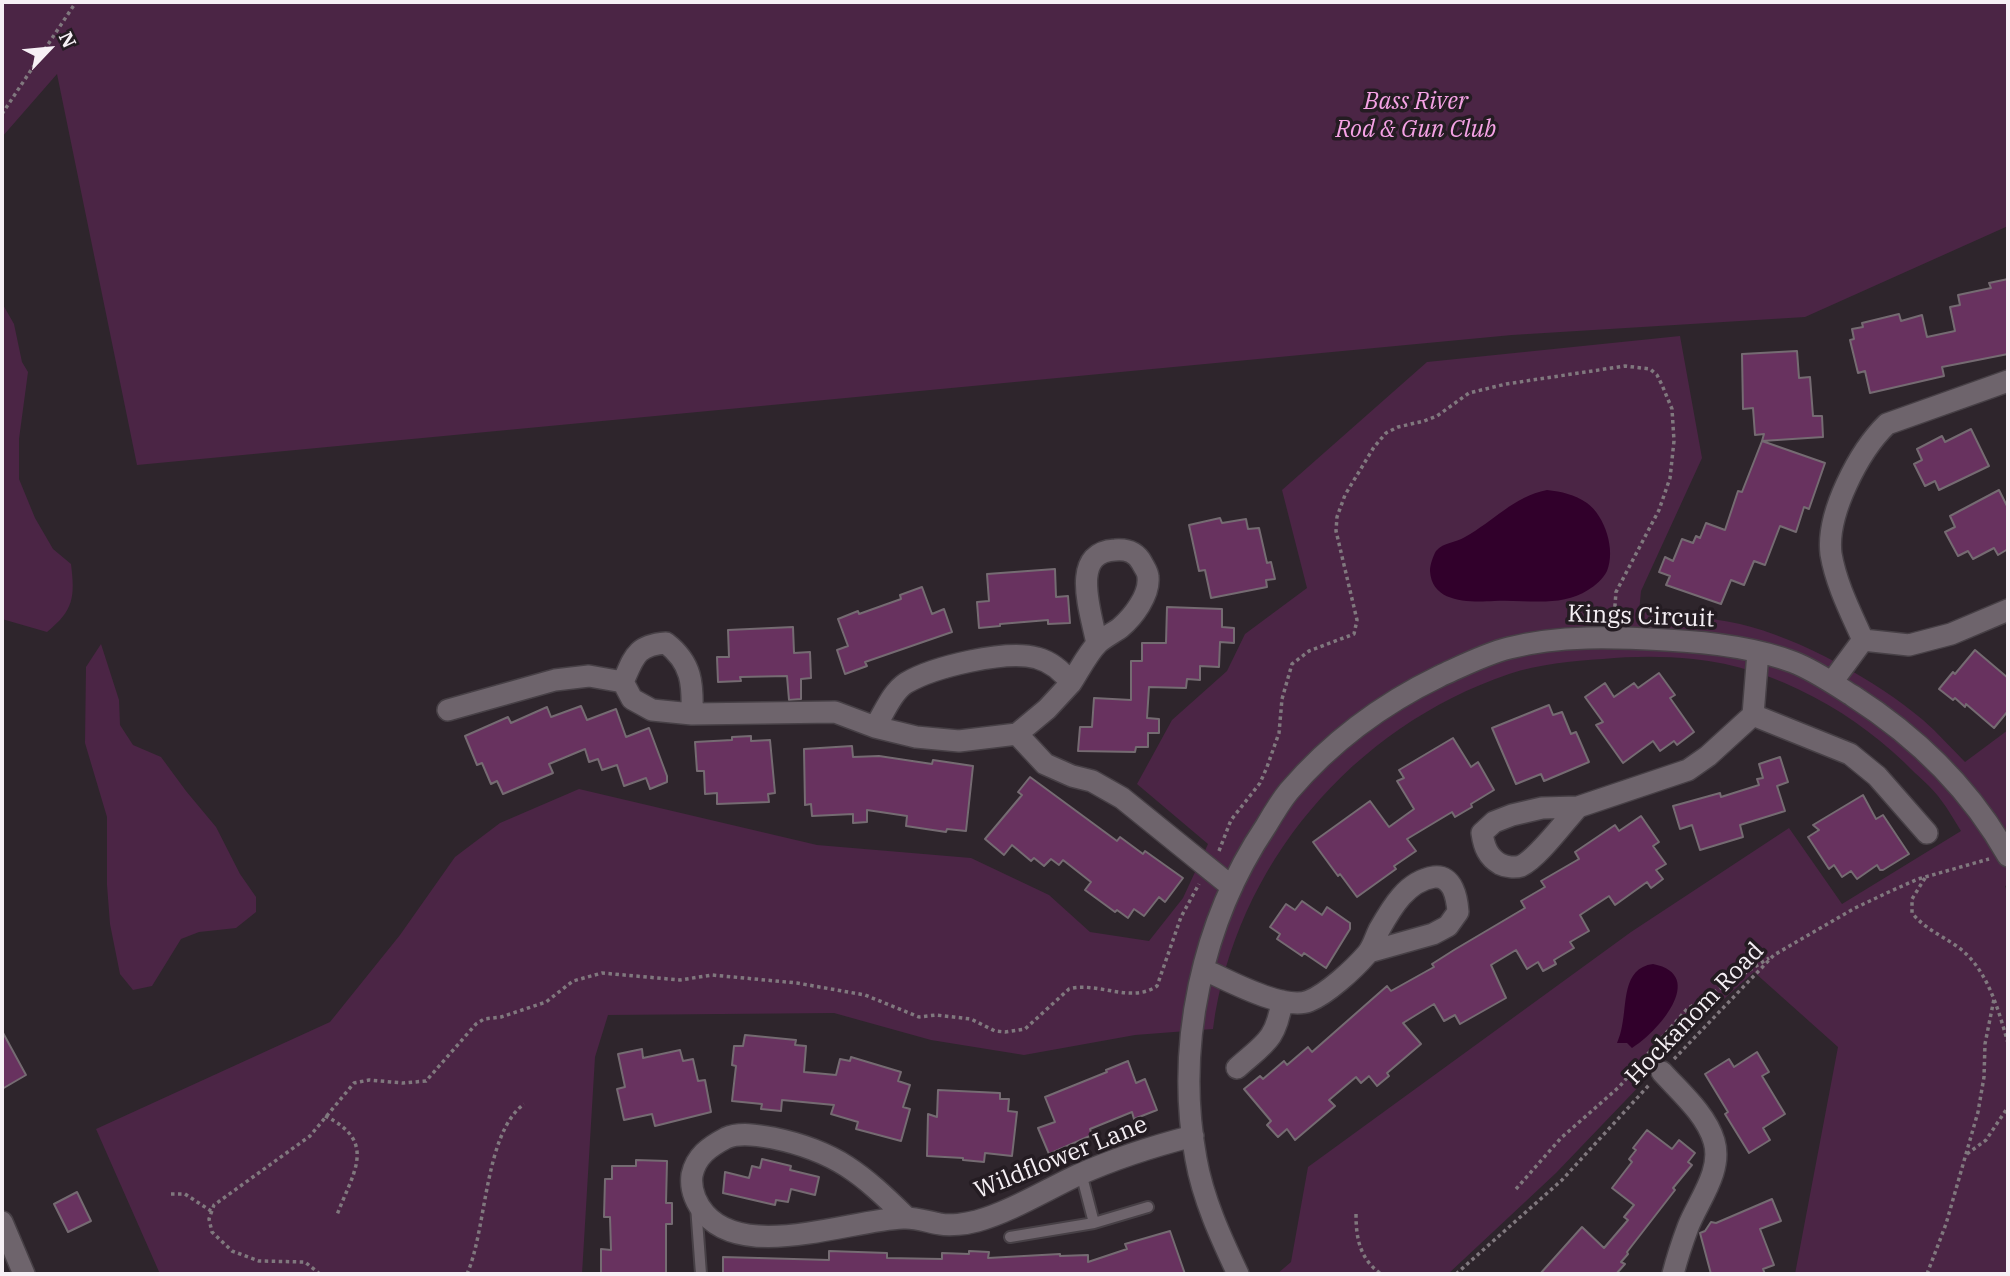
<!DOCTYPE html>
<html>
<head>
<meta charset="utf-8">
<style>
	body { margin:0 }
	#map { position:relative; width:2010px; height:1276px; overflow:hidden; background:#2e252c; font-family:"IBM Plex Serif",serif }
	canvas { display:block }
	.frame { position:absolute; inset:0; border:4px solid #f6f0f5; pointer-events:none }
	.north { position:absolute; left:14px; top:14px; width:70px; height:70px; -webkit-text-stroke:5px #241c22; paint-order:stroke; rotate:64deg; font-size:19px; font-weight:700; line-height:28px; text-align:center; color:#f6f0f5 }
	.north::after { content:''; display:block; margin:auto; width:24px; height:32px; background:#f6f0f5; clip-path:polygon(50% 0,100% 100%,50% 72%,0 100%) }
</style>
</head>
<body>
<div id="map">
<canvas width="2010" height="1276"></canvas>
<div class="frame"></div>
<div class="north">N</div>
</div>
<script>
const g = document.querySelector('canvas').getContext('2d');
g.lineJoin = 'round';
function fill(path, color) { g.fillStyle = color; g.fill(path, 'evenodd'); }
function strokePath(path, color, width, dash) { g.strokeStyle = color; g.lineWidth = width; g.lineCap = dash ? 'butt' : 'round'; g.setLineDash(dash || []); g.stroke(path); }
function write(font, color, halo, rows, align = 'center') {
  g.font = font + ' "IBM Plex Serif",serif'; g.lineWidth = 7; g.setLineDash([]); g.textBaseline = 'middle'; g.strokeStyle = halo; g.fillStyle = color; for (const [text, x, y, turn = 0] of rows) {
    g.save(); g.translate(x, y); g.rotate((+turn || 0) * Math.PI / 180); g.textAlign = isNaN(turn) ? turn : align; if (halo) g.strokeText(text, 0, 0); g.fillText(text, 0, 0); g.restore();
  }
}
const green = new Path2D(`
	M2,2H2008V226L1805,317L1512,335L137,465L57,74L2,137Z
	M2,303L14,324L22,362L28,372L19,439V479L35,518L53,549L71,564C75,597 74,610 47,632L2,619Z
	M1680,336L1702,458L1641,591L1639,612C1673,614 1707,617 1740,624C1800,638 1877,681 1923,720C1938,733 1951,748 1965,762L2008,730V885L2005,886L2008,894V1274H1795L1838,1047L1754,972L1715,1007L1556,1173L1448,1274H1277L1291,1262L1308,1167L1631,932L1789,828L1842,904L1961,831C1954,820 1948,809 1941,800C1934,790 1924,781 1915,773C1858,714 1776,667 1693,659C1664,656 1633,656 1603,659C1572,661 1539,664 1509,674C1353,727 1235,865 1213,1029L1135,1035L1024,1055L931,1040L834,1013L608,1015L595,1057L582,1274H160L96,1129L330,1022L400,935L455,857L500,823L579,789L817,845L971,858L1049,895L1090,932L1149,941L1183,898L1208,844L1137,784L1172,720L1227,671L1245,634L1307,588L1282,490L1427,362Z
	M101,644L119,700L120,725L133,745L161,757L186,791L216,827L240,874L256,897V912L236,928L199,932L181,939L152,986L133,990L120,974L110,924L107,885V817L85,743L86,667Z`);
const water = new Path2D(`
	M1547,490C1562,492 1574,494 1587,503C1605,516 1616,550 1607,571C1603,579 1595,586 1588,590C1561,608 1525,599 1494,601C1471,602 1432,604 1430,571C1430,565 1433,556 1436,551C1444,542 1455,543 1465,537C1494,521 1513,497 1547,490Z
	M1653,964C1709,975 1656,1034 1632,1048L1627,1043H1617C1619,1038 1621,1032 1622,1026C1627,1004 1622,968 1653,964Z`);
const building = new Path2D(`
	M2008,279V354L1942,367L1944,376L1870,393L1865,371L1858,373L1850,340L1854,339L1852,329L1863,327L1862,323L1899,314L1901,321L1922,315L1927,337L1955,331L1950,307L1960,305L1958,295L1991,288L1989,283Z
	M1797,351L1799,378L1810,377L1813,416H1822L1823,437L1762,441L1764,434L1755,435L1753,408L1743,409L1742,354Z
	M1971,429L1989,466L1939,490L1935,481L1925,486L1914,464L1922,460L1917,449L1942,436L1945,442Z
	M1762,441L1825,463L1809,509L1804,507L1796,532L1780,526L1765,565L1754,561L1744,585L1731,580L1721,604L1666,585L1670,576L1659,572L1665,557L1673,561L1682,539L1693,543L1696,536L1700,538L1706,523L1725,530L1738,491L1742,492Z
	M1999,490L2008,508V549L1998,555L1994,548L1973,559L1968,551L1958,556L1945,532L1955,527L1950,516Z
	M1220,518L1222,523L1246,519L1248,529L1259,528L1267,563L1271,562L1275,579L1266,580L1267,587L1211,598L1205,570L1199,571L1189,525Z
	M1055,569L1056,597L1068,596L1070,623L1048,624V620L1000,624V626L979,628L977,602L989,601L987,574Z
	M922,587L932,614L944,609L952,632L865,662L867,666L845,674L837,650L848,646L838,619L858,611L859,614L901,599L900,595Z
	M1167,607L1222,609V627L1234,628V643L1220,642L1219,667L1200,666V680L1187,679L1186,688L1149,687L1147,718L1159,719V733H1148V747H1136L1135,752L1078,751L1080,727H1092L1094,698L1131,700V661H1142V643H1166Z
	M793,627L794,653L810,652L811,678L801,679V699L789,700L787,676L740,677L741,681L718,682L717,657H729L728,630Z
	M1975,650L2008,678V711L1994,728L1966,704L1965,707L1955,698L1953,700L1939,689L1953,672L1955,674Z
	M1659,673L1675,695L1670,698L1694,732L1677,745L1674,741L1660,751L1653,741L1623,763L1596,725L1603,722L1585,697L1605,683L1614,697L1634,683L1638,688Z
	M1549,705L1553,715L1562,712L1571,734L1576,732L1589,762L1544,781L1541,774L1516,784L1492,728Z
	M581,706L587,720L616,709L626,737L649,728L667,776V782L650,789L646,778L624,786L617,765L602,770L598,759L589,762L585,749L549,764L553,773L503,794L497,781L491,784L482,763L477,765L465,736L508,717L511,723L547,707L551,717Z
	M751,736V741L770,740L775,793L768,794L769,802L717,804V793L705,794L704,771H697L695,742L732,740V737Z
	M1453,738L1471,767L1478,762L1494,790L1471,804L1472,807L1455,817L1452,812L1407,839L1416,851L1394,866L1396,869L1357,897L1340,874L1338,876L1313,842L1370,801L1389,827L1414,809L1397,781L1404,778L1399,770Z
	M852,746L853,757L879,756L932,764L933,760L973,766L966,831L947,829L946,832L906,826L907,816L867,810V822L853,823V814L812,816L811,804L805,805L804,749Z
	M1780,757L1788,782L1777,786L1785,811L1740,825L1743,837L1700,850L1692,825L1680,829L1673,806L1720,793L1721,797L1759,785L1757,779L1763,778L1759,764Z
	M1030,777L1117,841L1120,837L1143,854L1145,851L1183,878L1165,902L1159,897L1144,916L1134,909L1128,918L1117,910L1115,912L1085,890L1091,882L1063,860L1059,865L1051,859L1044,866L1034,858L1031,861L1012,845L1004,855L985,839L1022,795L1018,792Z
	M1863,795L1876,819L1883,815L1909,854L1883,870H1880L1877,865L1857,879L1851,871L1842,877L1834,865L1829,869L1808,837L1819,830L1813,825Z
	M1641,816L1659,842L1653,846L1666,864L1656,870L1663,879L1651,888L1647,882L1615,905L1609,896L1580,915L1589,931L1570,942L1574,948L1554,960L1556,964L1543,971L1538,962L1527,969L1516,950L1491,965L1506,998L1460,1024L1455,1015L1444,1021L1434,1004L1403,1023L1421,1044L1387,1073L1389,1076L1377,1086L1369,1076L1361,1083L1356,1077L1329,1100L1335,1106L1295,1140L1287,1129L1278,1137L1267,1125L1271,1121L1244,1089L1260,1076L1263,1079L1284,1061L1287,1065L1308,1047L1312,1052L1387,986L1391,991L1434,967L1432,964L1454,950L1525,908L1521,901L1545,887L1541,881L1579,859L1575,852L1615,825L1619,831Z
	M1302,901L1322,915L1327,907L1350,923V929L1326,968L1304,953L1302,956L1277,939L1280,934L1270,927L1286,904L1295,910Z
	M2,1031L26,1075L2,1089Z
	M745,1035L796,1040L795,1045L806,1046L804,1072L836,1075L840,1059L850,1061L851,1057L901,1072L898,1081L910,1085L903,1107L910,1109L901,1141L856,1129L858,1122L831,1114L834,1105L782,1100L781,1111L761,1109L762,1104L732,1101L736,1066L732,1065L734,1046H743Z
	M642,1049L643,1058L680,1050L683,1061L693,1059L698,1081L705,1080L711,1112L655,1126L652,1114L624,1120L617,1089L625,1087L618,1054Z
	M1757,1052L1769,1072L1762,1076L1785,1114L1763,1128L1770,1140L1749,1153L1725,1114L1728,1112L1705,1074L1729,1059L1734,1067Z
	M1128,1061L1136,1083L1145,1079L1157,1110L1134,1119L1132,1112L1090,1129L1092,1135L1049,1154L1038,1128L1055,1122L1045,1097L1107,1072L1106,1070Z
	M938,1090L1000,1093V1099H1009L1008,1111L1017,1112L1012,1156L985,1153L984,1162L963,1160V1158L927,1156L928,1114L937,1117Z
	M1647,1130L1672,1149L1679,1140L1695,1153L1688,1162L1692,1165L1673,1188L1675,1190L1627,1252L1628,1254L1621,1262L1625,1264L1616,1274H1540L1582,1227L1604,1248L1628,1220L1624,1217L1634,1205L1612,1188L1632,1162L1629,1159L1636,1150L1633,1148Z
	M762,1159L791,1166L790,1170L819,1177L815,1195L791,1189L788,1202L776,1200L775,1205L723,1193L725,1172L749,1178L752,1166L760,1168Z
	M636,1160L667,1161L666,1203H672V1224H666V1274H601V1249L611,1250L610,1217H604L605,1179H612V1166H636Z
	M77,1192L91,1221L68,1232L54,1204Z
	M1772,1199L1781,1221L1760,1229L1774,1265L1763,1269L1765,1274H1711L1700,1233L1705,1231L1711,1222L1716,1223Z
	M1170,1231L1185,1274H723V1257L829,1260V1251L887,1253V1258L942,1259V1253L969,1254V1251L989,1252L988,1258L1060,1254V1256L1088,1255V1262L1127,1249L1125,1244Z`);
const path = new Path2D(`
	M2,114L76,2
	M1219,851L1231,820L1260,783L1267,767L1279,733L1282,699L1292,664L1309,651L1354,634L1357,620L1336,531L1337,517L1345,495L1374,447L1386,433L1398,427L1424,421L1437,416L1469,393L1506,384L1625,366L1650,369L1657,375L1662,385L1672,409L1674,441L1670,478L1659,510L1616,592L1614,618
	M1925,878L1912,899V913C1924,928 1939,934 1955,945C1987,966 1998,1009 2008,1043
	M1674,1059L1774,955L1855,908L1891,891L1918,879L1989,859
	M325,1116C379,1142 352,1174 337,1215
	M1967,1154L1986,1140L2008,1107
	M1516,1189L1561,1138L1619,1087L1687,1009L1769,958
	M171,1194H185L211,1211
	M1356,1214C1356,1239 1360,1259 1381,1274
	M320,1274L305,1262L259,1261L232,1251L212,1232L209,1219L214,1205L310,1136L354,1083L369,1080L403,1083L426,1081L476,1024L484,1019L501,1017L546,1002L573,981L602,973L680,980L712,975L797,983L865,995L919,1017L936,1015L971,1019L995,1031L1005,1032L1025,1029L1069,989C1097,981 1131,1004 1157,986L1181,917L1199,884
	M467,1274C487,1229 484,1134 524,1104
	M1456,1274L1562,1180L1649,1085
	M1927,1274L1946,1224L1978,1112L1984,1077L1985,1044L1994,999`);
const service = new Path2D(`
	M696,1206L701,1274
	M1094,1223L1148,1207
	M1010,1237L1094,1223L1081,1173`);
const minor = new Path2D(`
	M1863,640C1851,613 1836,584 1831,554C1826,514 1859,451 1887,424L2008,381
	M1832,682L1863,640L1909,645L1951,634L2008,610
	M448,710L555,680L589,676L623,682L632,699L652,710L692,714C693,684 692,663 666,643C636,645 634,657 623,682
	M692,714L835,712L875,727C884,713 892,692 906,683C933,667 1007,649 1037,658C1052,662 1062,671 1071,683C1079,671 1087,654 1098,643C1105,637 1113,633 1120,628C1133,617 1150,595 1148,577C1148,572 1144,567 1142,563C1136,552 1127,549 1115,550C1068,552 1092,615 1097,644
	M1753,715L1850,754L1877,776L1927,833
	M875,727L916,737L959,741L1017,734L1047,709L1071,683
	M1017,734L1045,764L1072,776L1092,781L1122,798L1232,887
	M1578,807C1565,821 1538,858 1521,866C1515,868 1506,867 1500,864C1488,857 1484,847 1482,833L1494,822L1512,815L1542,808L1578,807L1688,770L1708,756L1753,715L1758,652
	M1203,969C1227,980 1284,1011 1309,1001C1327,994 1354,969 1367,954C1373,947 1375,938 1379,930C1392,907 1407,881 1434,877C1453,875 1457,898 1458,912L1448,926L1433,934L1369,952
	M1237,1068C1265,1043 1276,1040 1282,1001
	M1662,1072C1680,1092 1706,1114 1714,1141C1723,1171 1698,1201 1688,1227C1682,1243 1677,1258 1673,1274
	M906,1217C862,1174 836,1151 773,1138C758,1135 739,1132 726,1138C709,1147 696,1156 692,1175C690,1190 696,1203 705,1214C746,1261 849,1220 903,1218C915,1217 928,1222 940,1224C950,1226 966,1224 977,1221C1010,1212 1046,1190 1078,1175C1116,1158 1154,1146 1193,1136
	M2,1222L24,1274
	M1238,1274C1221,1238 1203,1199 1196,1159C1175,1046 1202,921 1266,826C1273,814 1280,802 1289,791C1330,743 1382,704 1440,676C1462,666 1485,654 1509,648C1560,635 1614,637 1666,640C1708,642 1753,647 1793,662C1814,670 1834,684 1853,696C1917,737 1970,788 2008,856`);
const parkNames = [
	["Bass River",1416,102],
	["Rod & Gun Club",1416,130]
];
const streetNames = [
	["Kings Circuit",1641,617,2],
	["Hockanom Road",1695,1014,-46],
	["Wildflower Lane",1061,1158,-22]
];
fill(green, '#4b2545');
fill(water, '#31002b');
fill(building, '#68325f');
strokePath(building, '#756b72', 2);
strokePath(service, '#474046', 14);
strokePath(minor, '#474046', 24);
strokePath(path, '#80787e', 3.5, [3.5, 3.5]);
strokePath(service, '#6e646c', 10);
strokePath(minor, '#6e646c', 21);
write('italic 24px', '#f5a2e5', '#241c22', parkNames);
write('24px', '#f6f0f5', '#241c22', streetNames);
</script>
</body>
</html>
